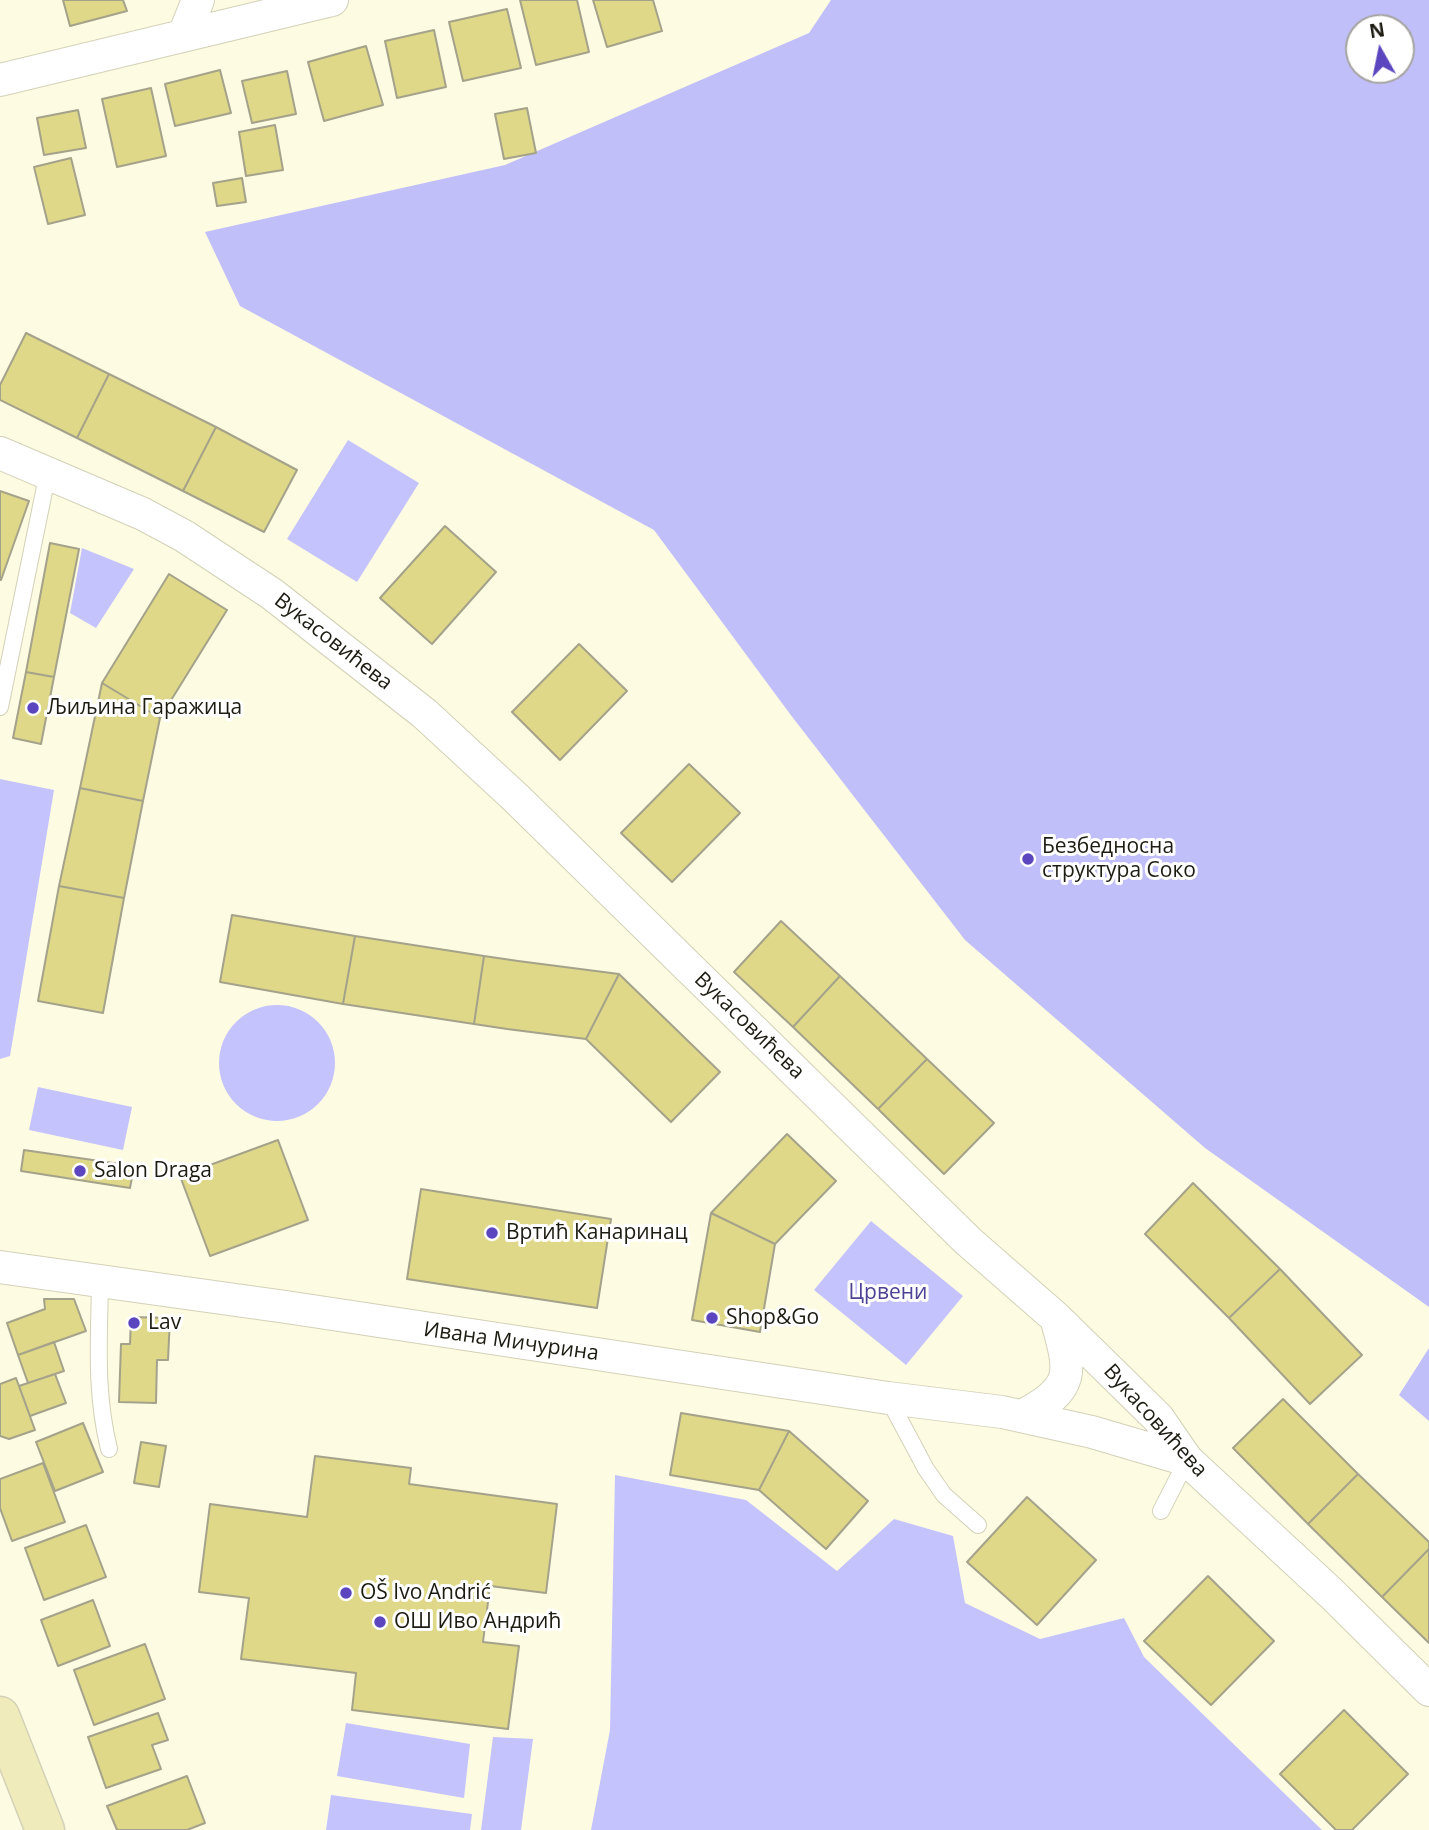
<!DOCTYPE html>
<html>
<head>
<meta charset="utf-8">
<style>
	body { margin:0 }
	#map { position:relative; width:1429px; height:1830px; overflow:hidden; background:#fdfce2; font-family:"Open Sans",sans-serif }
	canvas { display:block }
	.north { position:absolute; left:1345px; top:14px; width:70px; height:70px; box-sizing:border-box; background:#fff; border:2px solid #a5a4a1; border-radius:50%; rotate:351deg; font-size:19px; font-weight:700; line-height:28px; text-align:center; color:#1d1c13 }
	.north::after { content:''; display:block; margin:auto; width:24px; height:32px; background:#5c46bf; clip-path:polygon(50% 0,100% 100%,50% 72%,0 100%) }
</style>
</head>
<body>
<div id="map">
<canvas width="1429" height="1830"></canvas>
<div class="north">N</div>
</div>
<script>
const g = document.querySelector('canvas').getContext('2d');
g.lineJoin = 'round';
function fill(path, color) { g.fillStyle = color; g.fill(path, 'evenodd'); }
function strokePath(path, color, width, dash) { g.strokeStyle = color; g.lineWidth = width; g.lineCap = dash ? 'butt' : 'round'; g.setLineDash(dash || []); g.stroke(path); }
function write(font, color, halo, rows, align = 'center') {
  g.font = font + ' "Open Sans",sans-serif'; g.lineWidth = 6; g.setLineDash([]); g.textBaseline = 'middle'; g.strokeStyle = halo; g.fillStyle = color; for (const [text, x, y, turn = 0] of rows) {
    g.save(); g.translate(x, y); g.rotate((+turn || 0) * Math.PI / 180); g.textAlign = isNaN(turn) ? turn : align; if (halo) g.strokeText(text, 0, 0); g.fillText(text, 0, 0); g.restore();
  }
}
const green = new Path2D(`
	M348,440L419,483L357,582L287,539Z
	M82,548L134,569L96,628L70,613Z
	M0,779L54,790L10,1056L0,1059Z
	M219 1063a58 58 0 1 1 116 0a58 58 0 1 1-116 0Z
	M38,1087L132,1107L123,1150L29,1130Z
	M871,1221L963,1296L906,1365L814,1290Z
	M615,1475L746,1500L837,1571L894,1519L953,1536L965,1603L1040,1639L1124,1618L1144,1657L1322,1830H591L610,1730Z
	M346,1723L470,1744L464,1798L337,1776Z
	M493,1737L533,1739L521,1830H481Z
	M331,1795L472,1814L470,1830H326Z`);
const forest = new Path2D(`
	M831,0H1429V1307L1205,1148L965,940L790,714L654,530L240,306L205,232L505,165L809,33ZM1359,28H1401V70H1359Z
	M1429,1348V1421L1399,1395Z`);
const building = new Path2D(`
	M63,0H123L127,11L70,26Z
	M520,0H577L589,52L536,65Z
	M593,0H653L662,31L607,47Z
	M507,9L521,68L463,81L449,22Z
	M434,30L446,87L397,98L385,41Z
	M366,46L383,105L324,121L308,62Z
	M220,70L231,113L175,126L165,84Z
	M287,71L296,114L252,123L242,81Z
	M151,88L166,156L117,167L102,99Z
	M527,108L536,153L504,159L495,114Z
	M78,110L86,148L44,155L37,118Z
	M275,125L283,170L246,176L239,132Z
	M71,158L85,215L48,224L34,167Z
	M242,178L246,202L217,206L213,183Z
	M26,333L109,374L77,438L0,400V385Z
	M109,374L216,427L183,491L77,438Z
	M216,427L297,470L264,532L183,491Z
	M0,491L29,501L1,580H0Z
	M445,526L496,572L432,644L380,598Z
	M50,543L79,549L54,677L26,672Z
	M169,574L227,610L160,718L102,683Z
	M579,644L627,691L560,760L512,712Z
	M26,672L54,677L41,744L13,738Z
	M102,683L160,718L143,801L80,788Z
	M689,764L740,813L672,882L621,833Z
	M80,788L143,801L124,898L59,886Z
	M59,886L124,898L103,1013L38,1001Z
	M232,915L355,936L343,1004L220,982Z
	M781,921L840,976L793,1027L734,972Z
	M355,936L484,956L474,1024L343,1004Z
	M484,956L518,961L619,974L586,1039L507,1029L474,1024Z
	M619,974L720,1072L671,1122L586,1039Z
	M840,976L927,1059L878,1109L793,1027Z
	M927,1059L994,1123L944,1174L878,1109Z
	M787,1134L836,1181L775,1244L711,1213Z
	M278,1140L308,1220L210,1256L180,1176Z
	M24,1150L134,1166L130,1188L21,1171Z
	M1193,1183L1280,1269L1229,1318L1145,1234Z
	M421,1189L611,1219L597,1308L407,1279Z
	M711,1213L775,1244L760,1332L692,1320Z
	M1280,1269L1362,1355L1310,1404L1229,1318Z
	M44,1299H74L86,1331L18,1355L7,1323L45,1309Z
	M131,1317L170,1318L168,1360H157L156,1403L119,1402L121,1344H130Z
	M54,1342L64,1371L28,1383L18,1355Z
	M55,1374L66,1403L30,1416L19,1386Z
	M16,1378L35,1430L9,1439L0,1436V1384Z
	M1283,1399L1358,1474L1308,1524L1233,1448Z
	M681,1413L789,1431L759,1490L670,1475Z
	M83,1423L103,1472L55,1491L36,1442Z
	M789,1431L868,1501L826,1549L759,1490Z
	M141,1442L166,1446L159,1487L134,1483Z
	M315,1456L411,1468L409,1484L557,1504L546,1593L490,1586L483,1642L519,1646L508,1729L352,1710L356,1673L241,1659L249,1598L199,1592L210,1504L307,1517Z
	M43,1463L65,1522L12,1541L0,1508V1479Z
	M1358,1474L1429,1542V1549L1382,1597L1308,1524Z
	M1027,1497L1096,1560L1037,1625L967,1562Z
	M86,1525L106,1577L44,1600L25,1548Z
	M1429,1549V1643L1382,1597Z
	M1208,1576L1274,1641L1211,1705L1144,1641Z
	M93,1600L110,1646L58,1666L41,1620Z
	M145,1644L165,1699L94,1725L74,1670Z
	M1344,1710L1408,1774L1352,1830H1336L1280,1774Z
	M158,1713L168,1740L152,1745L161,1769L106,1788L88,1737Z
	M187,1776L205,1823L187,1830H117L107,1806Z`);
const service = new Path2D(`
	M0,707L48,472
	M100,1283C99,1341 95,1392 109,1449
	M888,1398L926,1469L944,1495L978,1525
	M1161,1511L1187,1460`);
const minor = new Path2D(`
	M184,35L198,0
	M0,80L332,0
	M0,453L143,514L184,536L272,594L425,714L516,798L968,1241L1055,1317L1158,1418L1187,1460L1332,1594L1429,1690
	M0,1267L286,1307L888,1398L1002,1412L1092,1432L1187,1460
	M1022,1416C1077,1388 1071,1371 1056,1318`);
const secondary = new Path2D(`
	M0,1716L45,1830`);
const markers = [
	[33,708,7,"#5c46bf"],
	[1028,859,7,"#5c46bf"],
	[80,1171,7,"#5c46bf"],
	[492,1233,7,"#5c46bf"],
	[712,1318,7,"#5c46bf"],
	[134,1323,7,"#5c46bf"],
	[346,1593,7,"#5c46bf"],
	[380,1622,7,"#5c46bf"]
];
const streetNames = [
	["Вукасовићева",333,642,38],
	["Вукасовићева",749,1026,44],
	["Ивана Мичурина",511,1342,8],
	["Вукасовићева",1155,1421,48]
];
const poiNames = [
	["Љиљина Гаражица",47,708],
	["Безбедносна",1042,847],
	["структура Соко",1042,871],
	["Salon Draga",94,1171],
	["Вртић Канаринац",506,1233],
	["Shop&Go",726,1318],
	["Lav",148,1323],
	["OŠ Ivo Andrić",360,1593],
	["ОШ Иво Андрић",394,1622]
];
const parkNames = [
	["Црвени",888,1293]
];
fill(green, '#c4c3fd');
fill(forest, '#c1bff9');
fill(building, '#dfd888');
strokePath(building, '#a4a28a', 2);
strokePath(service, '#d3d1b8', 18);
strokePath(minor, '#d3d1b8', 34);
strokePath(secondary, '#d3d1b8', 41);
strokePath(service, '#fff', 16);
strokePath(minor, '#fff', 32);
strokePath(secondary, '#efebba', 38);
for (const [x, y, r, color] of markers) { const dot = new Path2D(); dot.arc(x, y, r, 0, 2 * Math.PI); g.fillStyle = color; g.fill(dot); strokePath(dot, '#fff', 2.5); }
write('21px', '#1d1c13', '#fff', streetNames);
write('21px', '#1d1c13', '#fff', poiNames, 'left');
write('21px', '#4d4295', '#fff', parkNames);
</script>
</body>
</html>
